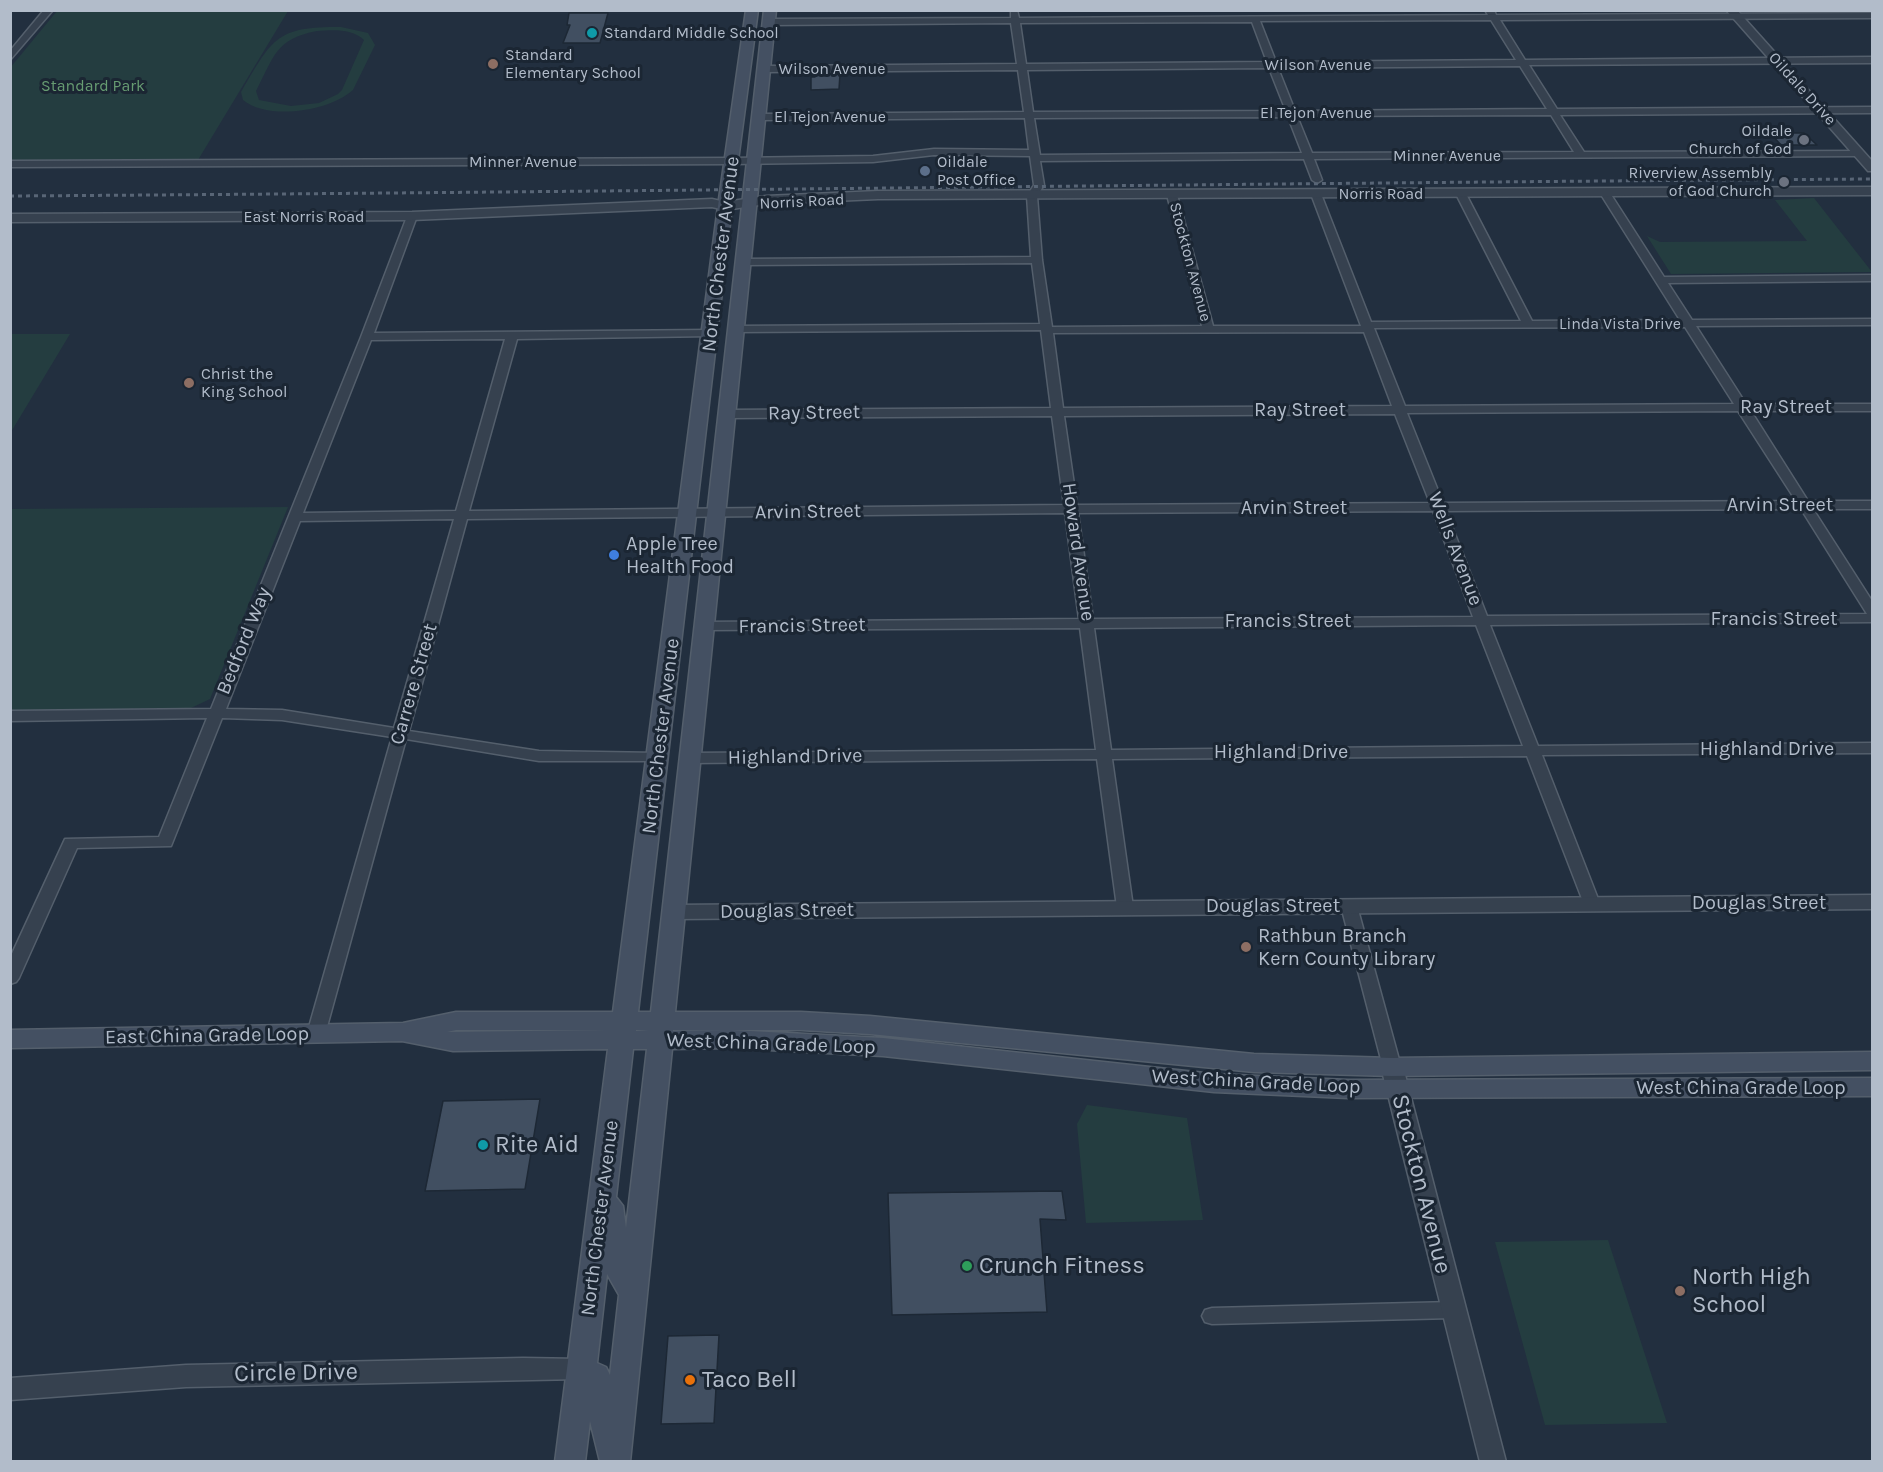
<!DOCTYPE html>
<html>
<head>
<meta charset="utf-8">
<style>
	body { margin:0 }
	#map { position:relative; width:1883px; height:1472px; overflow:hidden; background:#222f3f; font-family:Karla,sans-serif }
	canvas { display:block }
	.frame { position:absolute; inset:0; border:12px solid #b2bcca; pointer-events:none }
</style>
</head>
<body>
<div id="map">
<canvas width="1883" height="1472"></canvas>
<div class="frame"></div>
</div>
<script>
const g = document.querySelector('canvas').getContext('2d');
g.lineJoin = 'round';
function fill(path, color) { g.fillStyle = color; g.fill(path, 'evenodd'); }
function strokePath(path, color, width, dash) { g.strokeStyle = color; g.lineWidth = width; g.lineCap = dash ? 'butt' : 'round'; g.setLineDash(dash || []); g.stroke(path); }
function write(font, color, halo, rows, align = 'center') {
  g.font = font + ' Karla,sans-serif'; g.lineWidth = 6; g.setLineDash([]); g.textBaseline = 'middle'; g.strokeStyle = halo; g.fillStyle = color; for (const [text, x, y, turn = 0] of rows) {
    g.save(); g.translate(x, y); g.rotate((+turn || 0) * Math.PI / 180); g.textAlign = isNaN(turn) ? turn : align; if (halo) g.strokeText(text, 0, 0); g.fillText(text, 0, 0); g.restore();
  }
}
const green = new Path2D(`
	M57,11H288L198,160L11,164L10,68Z
	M341,27L368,33L375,45L353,90C330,111 268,121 243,100L241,92C272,40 275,26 341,27ZM317,31C332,30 352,28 364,40L342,90L338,94L319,103L291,106L259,100L256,91C274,57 275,39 317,31Z
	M1814,198L1872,272L1671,274L1647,236L1660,242L1807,241L1775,200Z
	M11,334H70L11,432L10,334Z
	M288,507L210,699L191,708L11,711V509Z
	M1087,1105L1187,1118L1203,1220L1086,1223L1077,1124Z
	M1608,1240L1667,1423L1545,1425L1495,1242Z`);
const building = new Path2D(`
	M569,13H608L600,43H563L570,25H567Z
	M815,74H840L839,89L811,90V77H815Z
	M1770,133H1804L1817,145H1781Z
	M540,1099L525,1189L425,1191L443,1101Z
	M1062,1191L1066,1220L1040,1219L1047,1312L892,1315L888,1193Z
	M719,1335L714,1423L661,1424L668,1336Z`);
const minor = new Path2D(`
	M44,10H53L10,60V51Z
	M1011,10H1017L1019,18L1488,15L1485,10H1494L1496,15L1872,13V18L1500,20L1525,60L1872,57V63L1529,65L1557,109L1872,107V113L1560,115L1584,152L1861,151L1863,153L1858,156L1314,159L1322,180L1317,183L1312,180L1304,159L1040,161L1044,185L1037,196L1042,260L1052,327L1202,326L1167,195L1172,192L1177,195L1213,326H1361L1311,194L1316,191L1321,194L1371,322L1521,321L1456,194L1461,191L1466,194L1532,321L1680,320L1600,193L1605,190L1610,193L1664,277L1872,275V281L1668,283L1692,320L1872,319V325L1696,326L1746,404H1872V411H1751L1808,501H1872V509H1813L1872,601V622L1490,625L1538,746L1872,743V753L1542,755L1600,904L1598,908H1586L1584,904L1527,756L1112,759L1133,907L1131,911H1119L1117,907L1097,759L690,763L682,758L690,753L1096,750L1080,628L704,630L697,626L704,622L1079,619L1065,513L467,519L409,731L539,751L658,753L663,755L666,758L663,761H539L406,739L325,1034L322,1039H310L307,1034L392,737L282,720L222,718L171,846L77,848L19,978L16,982L10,984V958L65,839L159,837L207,718L10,721V711L211,709L361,337L408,214L417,216L374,333L711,330L717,333L711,336L517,339L469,511L1064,505L1052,416L727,418L721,414L727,410L1051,408L1041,330L736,332L730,329L736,326L1040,324L1032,263L743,265L738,262L743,259L1031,257L1027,196L1034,185L1030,156L934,155L873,162L733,164L10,167V161L733,158L873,156L934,149L1029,150L1025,118L759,120L754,117L759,114L1024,112L1018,70L764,72L759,69L764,66L1017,64L1011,23L769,25L765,22L769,19L1011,18ZM1491,20L1516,60L1276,62L1260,21ZM1252,22L1267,62L1026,64L1020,23ZM1520,66L1547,109L1295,111L1278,68ZM1269,68L1286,111L1033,112L1027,70ZM1551,115L1574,152L1312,153L1297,116ZM1288,117L1302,153L1040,155L1034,118ZM1685,327L1734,404L1405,406L1374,328ZM1364,332L1392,406L1063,408L1053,333ZM505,339L456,511L303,513L371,340ZM1738,411L1796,501L1443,503L1407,413ZM1395,414L1430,503L1077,505L1064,416ZM1801,509L1867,614L1487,616L1446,511ZM1433,511L1473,617L1093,619L1078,513ZM454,519L394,728L282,710L226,709L300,521ZM1476,625L1523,746L1111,750L1094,628Z
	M1349,900L1355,902L1357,906L1401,1067L1398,1072L1392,1074L1386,1072L1383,1067L1341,906L1343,902Z
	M1453,1302L1460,1304L1463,1310L1460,1316L1453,1318L1212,1324L1205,1322L1202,1316L1205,1310L1212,1308Z`);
const tertiary = new Path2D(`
	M1726,10H1737L1872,161V171H1868Z
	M1872,187V195L878,199L766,204L725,210L712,207L412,220L10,222V214L412,212L712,199L725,202L766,196L878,191Z
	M1872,895V909L674,919L667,917L664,912L667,907L674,905Z
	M1392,1059L1400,1061L1403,1067L1506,1462H1480L1381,1067L1384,1061Z
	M523,1358L581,1359L590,1362L593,1369L590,1376L581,1379L186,1387L10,1400V1378L186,1365Z`);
const secondary = new Path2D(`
	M746,10H758L732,206L638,1012H651L764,10H776L675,1012H801L870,1016L1254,1054L1392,1058L1872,1052V1070L1392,1076L1254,1072L870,1034L801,1030H673V1031L730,1030L883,1038L1214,1074L1348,1080L1872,1078V1096L1348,1098L1214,1092L883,1056L730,1048L672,1049L630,1462H600L590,1421L585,1462H555L608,1049L453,1051L402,1041L10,1048V1030L403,1023L456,1012H613L718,206ZM456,1030H611L447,1032ZM636,1030H649L636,1031ZM633,1049H647L626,1228L623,1206L616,1197ZM607,1274L619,1295L610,1375L606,1367L597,1363Z`);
const rail = new Path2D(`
	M10,196C631,192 1251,183 1872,179`);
const markers = [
	[592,33,6,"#0f9aa8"],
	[493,64,6,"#8d6e63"],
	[1804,140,6,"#6b7280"],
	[925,171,6,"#5c6f8a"],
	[1784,182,6,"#6b7280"],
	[189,383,6,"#8d6e63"],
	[614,555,6,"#3f7fe0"],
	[1246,947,6,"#8d6e63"],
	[483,1145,6,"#0f9aa8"],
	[967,1266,6,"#2e9e5b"],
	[1680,1291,6,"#8d6e63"],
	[690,1380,6,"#e8710a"]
];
const farPoinames = [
	["Standard Middle School",604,33],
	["Standard",505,55],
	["Elementary School",505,73],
	["Oildale",1792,131,"right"],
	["Church of God",1792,149,"right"],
	["Oildale",937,162],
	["Post Office",937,180],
	["Riverview Assembly",1772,173,"right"],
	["of God Church",1772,191,"right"],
	["Christ the",201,374],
	["King School",201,392]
];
const farStreetnames = [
	["Wilson Avenue",1318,65],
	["Wilson Avenue",832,69],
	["Oildale Drive",1802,89,48],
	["El Tejon Avenue",1316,113],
	["El Tejon Avenue",830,117],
	["Minner Avenue",1447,156],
	["Minner Avenue",523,162],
	["Norris Road",1381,194],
	["Norris Road",802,202,-3],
	["East Norris Road",304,217],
	["Stockton Avenue",1190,262,75],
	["Linda Vista Drive",1620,324]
];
const farParknames = [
	["Standard Park",93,86]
];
const streetNames = [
	["North Chester Avenue",721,254,-83],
	["Ray Street",1786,407],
	["Ray Street",1300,410],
	["Ray Street",814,413,-1],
	["Arvin Street",1780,505],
	["Arvin Street",1294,508],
	["Arvin Street",808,512,-1],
	["Wells Avenue",1455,549,69],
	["Howard Avenue",1078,552,82],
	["Francis Street",1774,619],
	["Francis Street",1288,621],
	["Francis Street",802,626,-1],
	["Bedford Way",244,641,-68],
	["Carrere Street",414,684,-74],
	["North Chester Avenue",661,736,-83],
	["Highland Drive",1767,749],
	["Highland Drive",1281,752],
	["Highland Drive",795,757,-1],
	["Douglas Street",1759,903],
	["Douglas Street",1273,906],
	["Douglas Street",787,911,-1],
	["East China Grade Loop",207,1036,-1],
	["West China Grade Loop",771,1044,2],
	["West China Grade Loop",1256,1082,3],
	["West China Grade Loop",1741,1088],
	["North Chester Avenue",600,1218,-83]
];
const poiNames = [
	["Apple Tree",626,544],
	["Health Food",626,567],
	["Rathbun Branch",1258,936],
	["Kern County Library",1258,959]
];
const nearPoinames = [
	["Rite Aid",495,1145],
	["Crunch Fitness",979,1266],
	["North High",1692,1277],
	["School",1692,1305],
	["Taco Bell",702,1380]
];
const nearStreetnames = [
	["Stockton Avenue",1421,1184,76],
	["Circle Drive",296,1373,-1]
];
fill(green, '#243d40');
fill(building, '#414f61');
strokePath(building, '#1d2835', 1.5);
strokePath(minor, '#545f6c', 3);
strokePath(tertiary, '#545f6c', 3);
strokePath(secondary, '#545f6c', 3);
fill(minor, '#36414f');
fill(tertiary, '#36414f');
fill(secondary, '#445062');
strokePath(rail, '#586576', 3, [4, 4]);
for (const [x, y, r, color] of markers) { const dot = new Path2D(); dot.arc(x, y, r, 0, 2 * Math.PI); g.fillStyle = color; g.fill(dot); strokePath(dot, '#1b2633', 2); }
write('16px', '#b2bcca', '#1b2633', farPoinames, 'left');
write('16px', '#b2bcca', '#1b2633', farStreetnames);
write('16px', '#679c72', '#1b2633', farParknames);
write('20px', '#b2bcca', '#1b2633', streetNames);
write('20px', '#b2bcca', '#1b2633', poiNames, 'left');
write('24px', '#b2bcca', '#1b2633', nearPoinames, 'left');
write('24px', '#b2bcca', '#1b2633', nearStreetnames);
</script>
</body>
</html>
